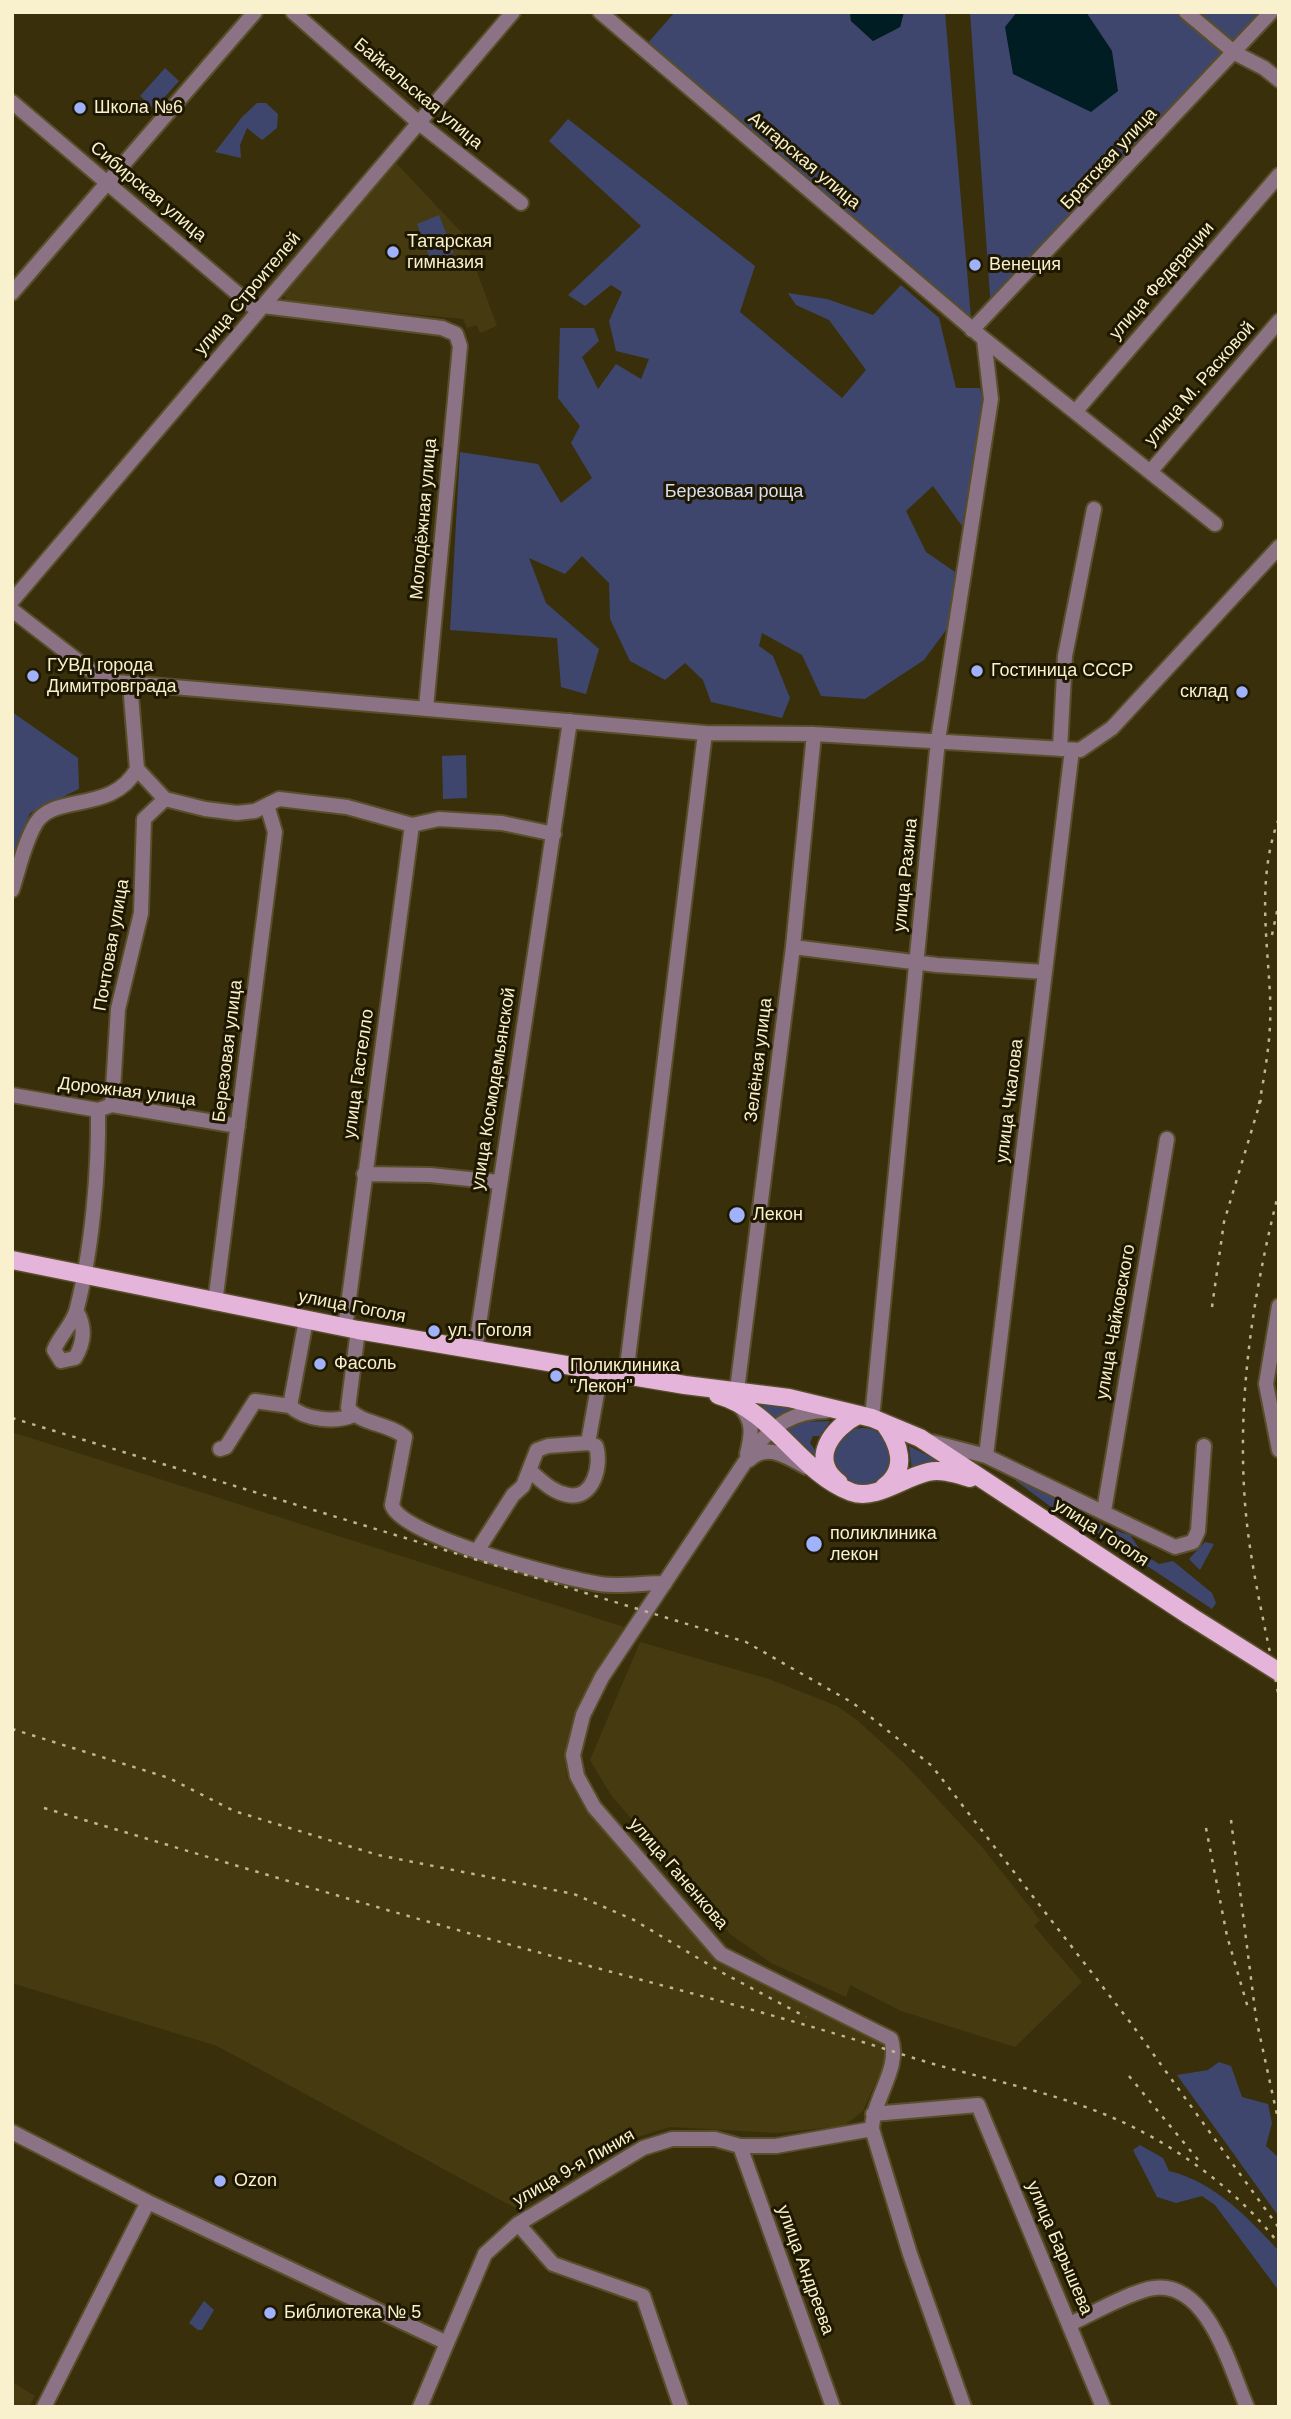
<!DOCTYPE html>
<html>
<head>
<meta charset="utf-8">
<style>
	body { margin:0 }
	#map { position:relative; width:1291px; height:2419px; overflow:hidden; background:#39300b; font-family:Arial,sans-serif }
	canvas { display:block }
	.frame { position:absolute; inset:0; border:14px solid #f9f0ce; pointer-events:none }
</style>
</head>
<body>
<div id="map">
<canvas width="1291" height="2419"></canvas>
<div class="frame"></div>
</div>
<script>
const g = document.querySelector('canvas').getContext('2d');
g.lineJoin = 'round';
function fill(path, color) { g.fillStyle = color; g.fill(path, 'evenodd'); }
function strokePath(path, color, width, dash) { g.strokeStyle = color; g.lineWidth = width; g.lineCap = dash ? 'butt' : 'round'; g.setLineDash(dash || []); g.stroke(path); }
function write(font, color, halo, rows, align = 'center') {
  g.font = font + ' Arial,sans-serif'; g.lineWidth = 6; g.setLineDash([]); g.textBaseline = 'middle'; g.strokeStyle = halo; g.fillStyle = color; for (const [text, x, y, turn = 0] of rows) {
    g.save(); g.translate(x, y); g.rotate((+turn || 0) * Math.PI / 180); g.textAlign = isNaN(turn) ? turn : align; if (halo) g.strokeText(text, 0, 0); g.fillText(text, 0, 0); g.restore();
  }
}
const built = new Path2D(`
	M396,163L463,234L497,326L480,333L477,325L467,328L463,319L288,302L282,293Z
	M12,1432L624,1627L575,1715L565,1756L567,1777L586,1811L717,1962L881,2041L887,2057L863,2111L844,2126L776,2133L670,2127L637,2137L517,2209L217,2046L12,1983Z
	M640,1642L769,1679L837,1706L857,1720L903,1762L982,1847L1040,1920L1034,1926L1082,1982L1015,2047L901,2011L850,1985L846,1997L771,1963L730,1934L611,1795L590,1760Z
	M12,2382L35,2396L29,2407H12Z`);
const green = new Path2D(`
	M675,12H850L851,21L873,41L900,27L904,12H945L971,318L646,45Z
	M970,12H1017L1006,27L1112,51L1086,12H1178L1223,52L991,309Z
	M1199,12H1259L1234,43Z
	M165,68L179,81L154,109L140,96Z
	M257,103H266L278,114L277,128L262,140L247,128L240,145L241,158L215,152L242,117Z
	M568,119L755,266L740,312L842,398L866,370L829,320L796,305L788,293L827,299L873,315L901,285L939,318L956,388H980L983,402L962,526L933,486L906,511L926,552L955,572L949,626L924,660L865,699L821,696L802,655L762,633L759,646L773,656L790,698L782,718L711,702L703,680L685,663L665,680L630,661L610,619L609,583L582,556L565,574L529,558L546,603L599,649L586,694L561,687L557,638L450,630L460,452L538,464L561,503L592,478L571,443L580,426L558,398L560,328H594L599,341L582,357L598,389L616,364L641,379L649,359L616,351L609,321L622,292L611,285L585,306L568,295L641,226L549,141Z
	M439,215L454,253L432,263L417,224Z
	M12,712L78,758L79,789L30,813L12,861Z
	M466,755L467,798L443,799L442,756Z
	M757,1401L800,1408L775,1419Z
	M830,1421L820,1436H813L810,1443L815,1450V1463L785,1434L786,1427L801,1422Z
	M834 1457a29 29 0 1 1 58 0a29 29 0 1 1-58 0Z
	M909,1446L948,1466L912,1471Z
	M1016,1477L1064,1500L1104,1527L1130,1535L1143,1554L1159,1564L1173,1561L1212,1593L1216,1603L1212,1609L1078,1520L1058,1512L1016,1481Z
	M1205,1542L1214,1544L1200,1570L1189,1559Z
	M1219,2062L1231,2066L1242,2097L1268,2104L1272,2123L1266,2146L1279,2158V2217L1177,2075L1208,2070Z
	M1140,2145L1163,2158L1169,2171C1215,2182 1248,2218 1279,2251V2291L1215,2205L1202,2196L1176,2203L1157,2197L1133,2150Z
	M204,2301L214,2310L202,2330H198L189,2323Z`);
const water = new Path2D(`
	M850,12H904L900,27L873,41L851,21Z
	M1017,12H1086L1112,51L1118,91L1091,112L1013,74L1005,27Z`);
const minor = new Path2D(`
	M293,12L419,123L521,203
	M600,12L984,339L1215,524
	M1186,12L1235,53L1264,68L1279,80
	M12,102L258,311
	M12,293L255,12
	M263,306L442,328L456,334L460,346L426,708
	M972,330L1271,12
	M1075,412L1279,175
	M1150,472L1279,321
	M12,601L513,12
	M12,610L91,671L116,682L705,733L814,734L1080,750L1112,728L1279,547
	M130,683L137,769L165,799
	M1060,749L1065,656L1094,509
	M165,799L205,809L237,813L255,811L279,799L347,807L412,825L439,819L502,823L554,834
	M12,890C19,869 24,843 36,823C54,793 112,814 137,769
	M793,947L937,965L1045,972
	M12,1095L98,1110L112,1105L238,1126
	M112,1105L118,1009L141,913L144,819L165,799
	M364,1174L430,1175L499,1182
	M215,1303L275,832L267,805
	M1279,1306L1266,1384L1279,1450
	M77,1312C86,1328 84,1343 75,1358L61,1361L54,1350C60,1335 74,1323 77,1308C92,1250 99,1170 98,1110
	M345,1328L412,825
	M358,1330L348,1408C362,1425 389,1423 405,1437L392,1505C400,1536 565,1579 600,1584C620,1587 644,1583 665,1583
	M475,1351L570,721
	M626,1375L705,733
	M737,1390L793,947L814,734
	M739,1405C754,1421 752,1434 747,1454
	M290,1406C305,1420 335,1423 354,1415
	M826,1411C795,1411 771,1426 753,1450L602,1677L583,1715L573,1755L577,1776L594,1807L721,1954L891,2039C901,2068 873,2098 872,2129L910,2254L964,2407
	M872,1418L938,740L991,399L984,339
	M932,1442L986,1456L1175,1547L1193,1542L1198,1531L1204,1446
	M220,1449L226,1447L255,1401L290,1406L306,1320
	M986,1456L1072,750
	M749,1460C767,1442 787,1457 806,1467
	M530,1471C542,1481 552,1492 568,1495C594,1500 602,1464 596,1446L588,1443
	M1104,1511L1167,1139
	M477,1551L513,1495L523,1486L537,1450L548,1446L588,1443L601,1371
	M873,2114L978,2105L1103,2407
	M12,2132L148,2202L447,2343L485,2254L518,2224L643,2148L672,2139H715L740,2146H776L872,2129
	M740,2146L833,2407
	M518,2224L553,2264L643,2296L681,2407
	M1070,2324C1091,2314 1134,2290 1154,2288C1208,2281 1230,2368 1247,2407
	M44,2407L148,2202
	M420,2407L447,2343`);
const major = new Path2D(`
	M12,1260L358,1330L685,1385L789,1398L872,1418L920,1438L1190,1616
	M718,1395C774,1411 798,1471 851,1492C875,1501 904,1477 928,1472C942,1469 956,1474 970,1478
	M884,1423C899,1443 909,1469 884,1487
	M839,1483C808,1460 832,1428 858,1415`);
const rail = new Path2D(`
	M1272,935L1279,902
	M1259,1104C1266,1068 1272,1032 1270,995C1267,935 1257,877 1279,818
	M1279,1191C1253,1294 1237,1396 1245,1503C1250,1569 1267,1633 1279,1698
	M1212,1307L1224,1222L1262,1096
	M12,1418L746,1642L853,1703L932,1766L1133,2026L1279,2228
	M12,1729L169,1778L234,1811L378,1855L574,1894L634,1920L723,1973L806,2017
	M44,1808C176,1847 308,1888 440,1925C593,1969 748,2005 901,2054C970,2077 1043,2088 1111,2117C1173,2143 1238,2190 1279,2244
	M1231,1820L1256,2018L1279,2124
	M1206,1828L1227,1936L1248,2008
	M1129,2076L1199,2161`);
const majorBridge = new Path2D(`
	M1190,1616L1279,1672`);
const markers = [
	[80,108,7,"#a1b2fd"],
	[393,252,7,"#a1b2fd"],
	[975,265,7,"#a1b2fd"],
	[977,671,7,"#a1b2fd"],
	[33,676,7,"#a1b2fd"],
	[1242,692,7,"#a1b2fd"],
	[737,1215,9,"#a1b2fd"],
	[434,1331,7,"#a1b2fd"],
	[320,1364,7,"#a1b2fd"],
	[556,1376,7,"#a1b2fd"],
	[814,1544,9,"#a1b2fd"],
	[220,2181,7,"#a1b2fd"],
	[270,2313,7,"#a1b2fd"]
];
const streetNames = [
	["Байкальская улица",418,94,40],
	["Братская улица",1109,159,-47],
	["Ангарская улица",804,161,40],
	["Сибирская улица",148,192,40],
	["улица Федерации",1162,281,-49],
	["улица Строителей",248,294,-50],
	["улица М. Расковой",1200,384,-49],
	["Молодёжная улица",424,519,-85],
	["улица Разина",906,875,-84],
	["Почтовая улица",112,945,-80],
	["Березовая улица",228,1051,-83],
	["Зелёная улица",759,1060,-83],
	["улица Гастелло",359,1074,-82],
	["улица Космодемьянской",494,1089,-81],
	["Дорожная улица",127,1092,7],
	["улица Чкалова",1010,1101,-83],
	["улица Гоголя",352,1307,11],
	["улица Чайковского",1116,1322,-80],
	["улица Гоголя",1101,1533,33],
	["улица Ганенкова",678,1874,49],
	["улица 9-я Линия",574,2168,-30],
	["улица Барышева",1059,2248,67],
	["улица Андреева",805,2270,70]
];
const poiNames = [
	["Школа №6",94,108],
	["Татарская",407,242],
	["гимназия",407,263],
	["Венеция",989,265],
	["ГУВД города",47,666],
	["Димитровграда",47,687],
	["Гостиница СССР",991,671],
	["склад",1228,692,"right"],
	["Лекон",753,1215],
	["ул. Гоголя",448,1331],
	["Фасоль",334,1364],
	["Поликлиника",570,1366],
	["\"Лекон\"",570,1387],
	["поликлиника",830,1534],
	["лекон",830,1555],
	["Ozon",234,2181],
	["Библиотека № 5",284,2313]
];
const parkNames = [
	["Березовая роща",734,492]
];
fill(built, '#453a10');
fill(green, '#3e466e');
fill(water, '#001d24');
strokePath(minor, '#584f2a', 18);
strokePath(major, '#584f2a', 21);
strokePath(minor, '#8b7385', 14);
strokePath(major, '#e5b4db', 18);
strokePath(rail, '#bfb693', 2.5, [3.5, 7]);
strokePath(majorBridge, '#584f2a', 21, []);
strokePath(majorBridge, '#e5b4db', 18);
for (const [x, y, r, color] of markers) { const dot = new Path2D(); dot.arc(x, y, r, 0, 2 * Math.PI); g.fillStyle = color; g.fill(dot); strokePath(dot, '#1f1800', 2.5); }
write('18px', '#f9f0ce', '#1f1800', streetNames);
write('18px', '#f9f0ce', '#1f1800', poiNames, 'left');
write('18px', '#dadff2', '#1f1800', parkNames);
</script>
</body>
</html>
